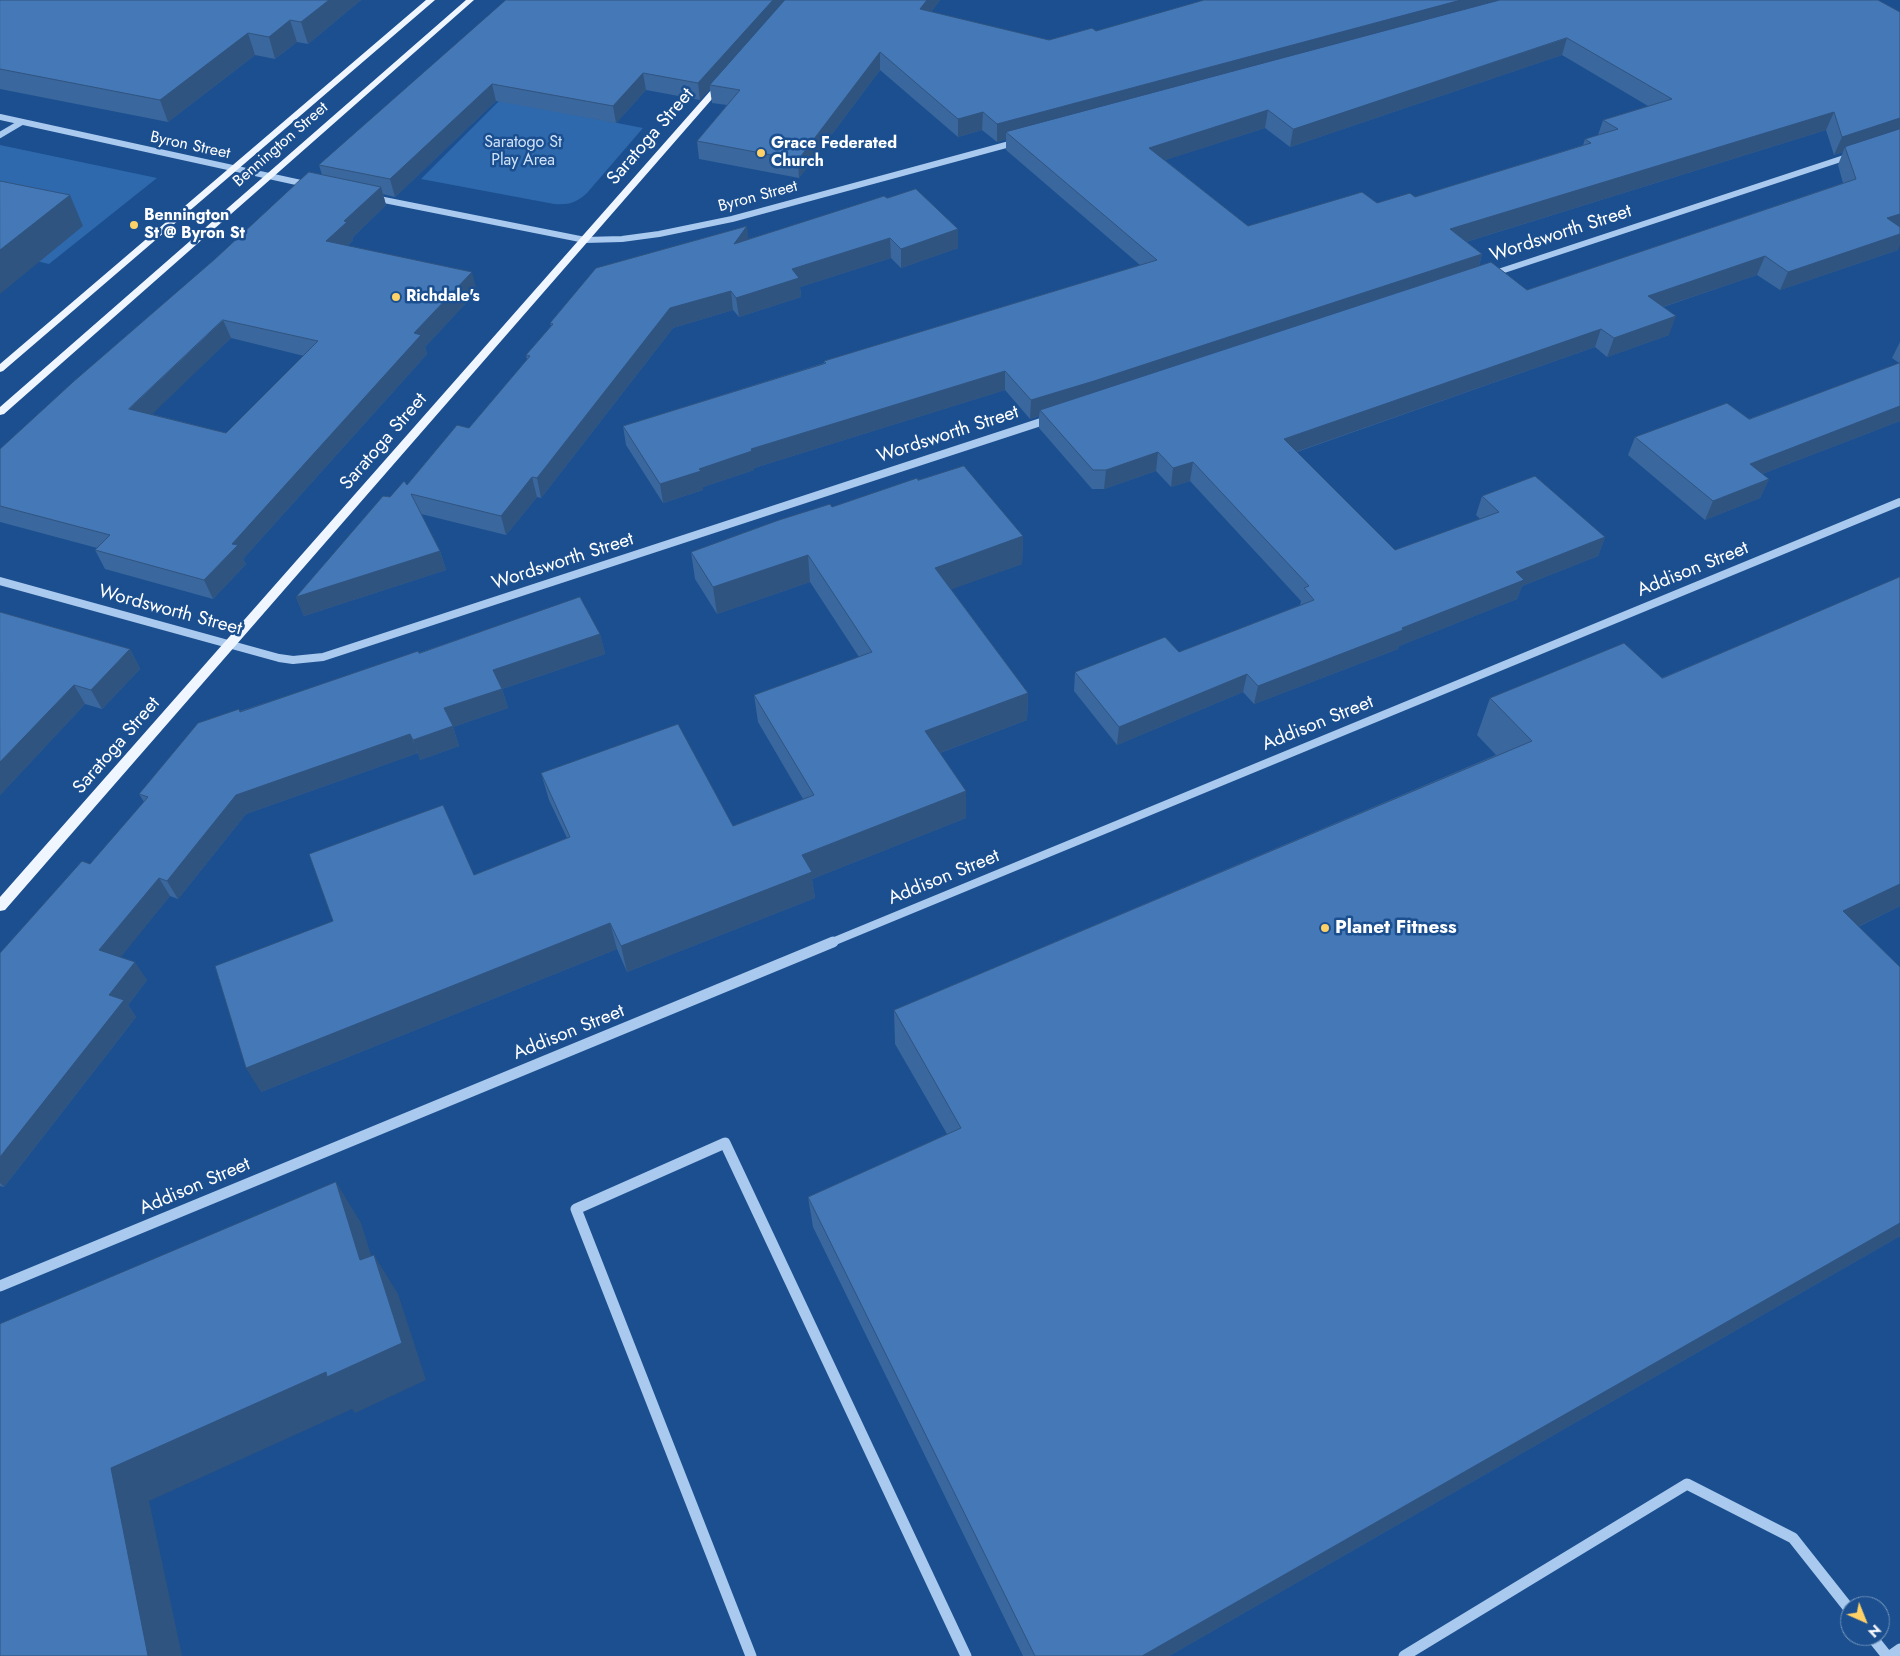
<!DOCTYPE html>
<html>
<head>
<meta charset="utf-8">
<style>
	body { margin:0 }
	#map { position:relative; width:1900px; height:1656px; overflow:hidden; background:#1b4f8f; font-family:Jost,sans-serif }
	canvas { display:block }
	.north { position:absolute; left:1840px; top:1596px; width:50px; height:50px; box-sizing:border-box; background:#1b4f8f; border:1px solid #7695bc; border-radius:50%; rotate:136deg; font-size:14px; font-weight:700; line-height:20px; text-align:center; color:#fff }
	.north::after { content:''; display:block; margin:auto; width:18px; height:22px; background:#ffd166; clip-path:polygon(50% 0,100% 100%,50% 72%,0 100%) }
</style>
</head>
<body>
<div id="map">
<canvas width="1900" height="1656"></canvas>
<div class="north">N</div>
</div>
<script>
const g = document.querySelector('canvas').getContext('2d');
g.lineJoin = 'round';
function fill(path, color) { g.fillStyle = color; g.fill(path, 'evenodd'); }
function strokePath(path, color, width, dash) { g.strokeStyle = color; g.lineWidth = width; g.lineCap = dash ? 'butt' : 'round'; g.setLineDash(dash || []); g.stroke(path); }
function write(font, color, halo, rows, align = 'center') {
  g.font = font + ' Jost,sans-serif'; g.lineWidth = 5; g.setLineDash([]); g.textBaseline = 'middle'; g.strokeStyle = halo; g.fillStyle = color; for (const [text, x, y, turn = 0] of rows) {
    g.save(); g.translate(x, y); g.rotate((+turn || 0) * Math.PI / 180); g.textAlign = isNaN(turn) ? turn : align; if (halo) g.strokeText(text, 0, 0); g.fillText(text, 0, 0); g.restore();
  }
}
const green = new Path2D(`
	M500,100L643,128L587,193C576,203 569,205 554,204L421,179Z
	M0,145L157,178L49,264L0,252Z`);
const minorFar2 = new Path2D(`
	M0,117L310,185
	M0,135L22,122
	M374,198L585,240L622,239L659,234L732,219L1017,142
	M1492,274L1850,156`);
const minorFar1 = new Path2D(`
	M0,581L279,658L293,660L323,657L1050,419
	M830,943L1900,502`);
const minor = new Path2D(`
	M0,1286L833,942
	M1871,1636L1887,1656
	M751,1656L576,1209L725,1143L966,1656
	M1404,1656L1687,1484L1793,1538L1850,1610
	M1890,1656L1900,1649`);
const major = new Path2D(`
	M426,0H435L3,371L0,372V364Z
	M466,0H474L4,414L0,415V407Z
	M719,81L726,83L5,910L0,911V897Z`);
const wall = new Path2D(`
	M0,0H361L308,44L297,42L275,59L255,55L168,122L0,89Z
	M506,0H940L931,12L1049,40L1096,31L1878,0L1898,250L1780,290L1757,275L1663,307L1669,335L1607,357L1595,347L1297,452L1395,550L1480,519L1476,515L1482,496L1605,537L1598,556L1522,586L1517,599L1399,646L1398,649L1254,704L1243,692L1117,745L1074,691L1075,672L1179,652L1300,605L1301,601L1190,481L1171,487L1156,471L1104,489H1092L1039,428V416L1030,419L1005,390L754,468V470L703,487V490L663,503L626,445L623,426L824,363V361L1140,265L1006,150V139L997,142L982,130L958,137L880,70L799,178L699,159L697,141L727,105L712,103L710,89L700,100L646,90L616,123L496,101L395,197L383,194L386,205L352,238L353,240L347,246L477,291L425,347L427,354L243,559L246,564L213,599L105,569L95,550L97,548L0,522V449L322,175L319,165ZM1562,55L1648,106L1603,120L1598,135L1585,139L1583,145L1415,197L1377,203L1248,226L1165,160L1265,128L1290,147ZM1826,130L1834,155L1843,152L1838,165L1843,183L1527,290L1479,266L1482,254L1466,242ZM231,338L304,356L226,433L151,414Z
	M887,198L958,229V248L901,268L891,258L800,287L801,297L739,317L733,310L673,328L541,498L537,497L506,535L421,514L440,551L446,570L304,616L296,597L390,497L407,485L469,428L527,360L526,355L551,326L550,323L748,239Z
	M1900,342V421L1762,474L1769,479L1760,498L1705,520L1628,455L1635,437L1749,419L1899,363L1892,358Z
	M918,480L1023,536L1022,564L951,589L1028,693L1027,720L940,753L966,791V818L812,879L815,898L627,972L617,949L261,1092L474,875L567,838L549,800L541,773L733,826L803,799L758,722L754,695L859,657L810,582L717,614L695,579L691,552L832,507Z
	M1900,577V906L1858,927L1900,1236L1169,1656H1023L813,1227L808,1197L947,1134L895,1044L894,1010L1496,755L1477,735L1490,698L1662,678Z
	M0,612L130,649L140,669L102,709L85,704L0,795Z
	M600,634L605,654L502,689L508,708L453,727L459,746L420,760L418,753L246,814L178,899L170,896L120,957L147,980L128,1005L136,1017L4,1187L0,1186V953L90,864L144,802L139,794L240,711L419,653Z`);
const shadedWall = new Path2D(`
	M329,0H361L308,44L301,22Z
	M773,0H788L710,85V89L700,100L698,83Z
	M927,0H940L920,27V9Z
	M1461,0H1521L1006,132V139L997,142V124Z
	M290,20L297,42L275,59L269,37Z
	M248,33L255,55L168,122L160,100Z
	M1567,38L1562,55L1290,147L1293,129Z
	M880,52V70L799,178L798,160Z
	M643,73L646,90L616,123L613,106Z
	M492,84L496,101L395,197L390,179Z
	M1268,110L1265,128L1147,166L1149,148Z
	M983,112L982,130L958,137V119Z
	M1834,112L1826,130L1446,248L1450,229Z
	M1900,118V131L1845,147L1843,152L1834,155L1842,137Z
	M381,187L386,205L352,238L353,240L332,260L326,241L344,221Z
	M70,195L83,226L0,294V250Z
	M1900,214V229L1887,218Z
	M747,226L749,245L734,244Z
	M958,229V248L901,268V249Z
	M1900,234V245L1898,250L1780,290L1788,272Z
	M890,238L891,258L800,287L801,297L739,317L736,298L792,269Z
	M1482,254L1477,273L1040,410L1039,416L1030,419L1031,400Z
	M1765,256L1757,275L1641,314L1648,296Z
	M472,272L477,291L425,347L427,354L243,559L246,564L213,599L204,580L232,544L414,333Z
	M731,291L733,310L673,328L541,498L537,478L670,308Z
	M1676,316L1669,335L1607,357L1614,338Z
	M223,320L231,338L138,428L129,409Z
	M1601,329L1595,347L1281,457L1284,439Z
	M1005,371V390L754,468V470L703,487V490L663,503L660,484L751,449Z
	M1900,406V421L1741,482L1750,464Z
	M1158,452L1156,471L1104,489L1106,470Z
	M1193,462L1190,481L1171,487L1173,468Z
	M532,477L537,497L506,535L501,516Z
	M1769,479L1760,498L1705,520L1713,501Z
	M1023,536L1022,564L936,595L935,568Z
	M1605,537L1598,556L1522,586L1517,599L1399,646L1398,649L1254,704L1258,686L1516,572Z
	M440,551L446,570L304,616L296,597Z
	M808,555L810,582L717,614L713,587Z
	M600,634L605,654L499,690L493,670Z
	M130,649L140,669L102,709L91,690Z
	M1247,674L1243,692L1117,745L1119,727Z
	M74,685L85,704L0,795V762Z
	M502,689L508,708L453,727L459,746L420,760L413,740L444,708Z
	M1028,693L1027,720L926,758L925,731Z
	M410,734L418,753L246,814L178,899L167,881L236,795Z
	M966,791V818L812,879L815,898L627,972L621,946L802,855Z
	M159,878L170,896L112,968L99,950Z
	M1900,884V906L1818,946L1843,911Z
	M610,923L617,949L261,1092L246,1068Z
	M135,962L147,980L128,1005L136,1017L4,1187L0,1183V1157L109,995Z
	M336,1182L361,1223L385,1300L360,1260Z
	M1900,1223V1236L1169,1656H1142Z
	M374,1255L398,1294L426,1380L355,1413L352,1409L149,1501L182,1656H148L111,1468Z`);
const building = new Path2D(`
	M0,0H329L301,22L290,20L269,37L248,33L160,100L0,69Z
	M506,0H773L698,83L643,73L613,106L492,84L390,179L319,165Z
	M785,0H927L920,9L1049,40L1092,28L1096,31L1204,0H1461L997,124L983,112L958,119L880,52L798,160L697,141L740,90L710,85Z
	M1500,0H1878L1900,12V118L1842,137L1834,112L1450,229L1482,254L1094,381L1031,400L1005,371L751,449L752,451L699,469L701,471L660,484L623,426L820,365L826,363L824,361L1157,260L1006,132ZM1567,38L1672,99L1603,120L1618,129L1585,139L1591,143L1415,197L1410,193L1377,203L1362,192L1248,226L1149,148L1268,110L1293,129Z
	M1900,129V214L1887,218L1900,227V234L1788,272L1765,256L1648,296L1676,316L1614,338L1601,329L1284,439L1395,550L1499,512L1482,496L1535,476L1605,537L1516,572L1524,580L1402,628L1403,630L1258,686L1247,674L1119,727L1075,672L1165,637L1179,652L1314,600L1304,588L1309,586L1193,462L1173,468L1158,452L1106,470H1093L1040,410L1491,262L1527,290L1856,179L1845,147Z
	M309,172L381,187L344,221L347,222L326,241L472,272L414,333L421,335L232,544L238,545L204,580L95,550L110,535L0,506V449L73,382L215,259ZM223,320L318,341L226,433L129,409Z
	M0,181L70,195L0,250Z
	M916,189L958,229L901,249L890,238L792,269L799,278L736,298L731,291L670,308L537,478L532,477L501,516L411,494L440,551L296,597L383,496L390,497L404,481L407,485L457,425L469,428L530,356L526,355L553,324L550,323L596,268L747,226L734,244L884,196L887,198Z
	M1900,363V406L1750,464L1769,479L1713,501L1635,437L1727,403L1749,419Z
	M964,466L1023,536L935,568L1028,693L925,731L966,791L802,855L812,872L621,946L610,923L246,1068L215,966L333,921L309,854L443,805L474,875L570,837L541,773L678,724L733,826L814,795L754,695L872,652L808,555L713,587L691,552L779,520L830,504L832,507L917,478L918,480Z
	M1900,577V884L1843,911L1900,967V1223L1142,1656H1035L808,1197L961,1128L894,1010L1532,741L1490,698L1624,643L1662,678Z
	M580,597L600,634L493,670L502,689L444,708L453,726L413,740L410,734L236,795L167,881L159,878L99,950L135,962L109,995L124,1000L0,1157V953L82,861L90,864L148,797L139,794L198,723L239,709L240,712L418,651L419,653Z
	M0,612L130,649L91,690L74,685L0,762Z
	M336,1182L360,1260L374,1255L402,1343L327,1377L326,1372L111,1468L148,1656H0V1324Z`);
const markers = [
	[761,153,5,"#ffd166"],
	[134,225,5,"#ffd166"],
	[396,297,5,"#ffd166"],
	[1325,928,5,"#ffd166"]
];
const farParknames = [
	["Saratogo St",523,143],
	["Play Area",523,161]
];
const farPoinames = [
	["Grace Federated",771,144],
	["Church",771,162],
	["Bennington",144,216],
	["St @ Byron St",144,234],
	["Richdale's",406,297]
];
const farStreetnames = [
	["Bennington Street",281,145,-41],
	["Byron Street",190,146,12],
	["Byron Street",758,197,-15]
];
const streetNames = [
	["Saratoga Street",651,137,-49],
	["Wordsworth Street",1561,234,-18],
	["Wordsworth Street",948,435,-18],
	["Saratoga Street",384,442,-49],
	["Wordsworth Street",563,562,-18],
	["Addison Street",1693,570,-22],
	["Wordsworth Street",170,611,15],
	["Addison Street",1318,724,-22],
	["Saratoga Street",117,746,-49],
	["Addison Street",944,878,-22],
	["Addison Street",569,1033,-22],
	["Addison Street",195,1187,-23]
];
const poiNames = [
	["Planet Fitness",1335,928]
];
fill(green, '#2e69ad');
strokePath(minorFar2, '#a9c9ee', 6);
strokePath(minorFar1, '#a9c9ee', 8);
strokePath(minor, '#a9c9ee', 11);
fill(major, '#f0f6ff');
fill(wall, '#3a679d');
fill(shadedWall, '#305480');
fill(building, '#4478b7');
strokePath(building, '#305480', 1);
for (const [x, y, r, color] of markers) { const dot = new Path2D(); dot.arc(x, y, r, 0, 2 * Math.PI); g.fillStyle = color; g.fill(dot); strokePath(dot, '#1b4f8f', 2); }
write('16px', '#cfe3fa', '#1b4f8f', farParknames);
write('bold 16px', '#fff', '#1b4f8f', farPoinames, 'left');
write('16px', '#fff', '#1b4f8f', farStreetnames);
write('19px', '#fff', '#1b4f8f', streetNames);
write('bold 19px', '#fff', '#1b4f8f', poiNames, 'left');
</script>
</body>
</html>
